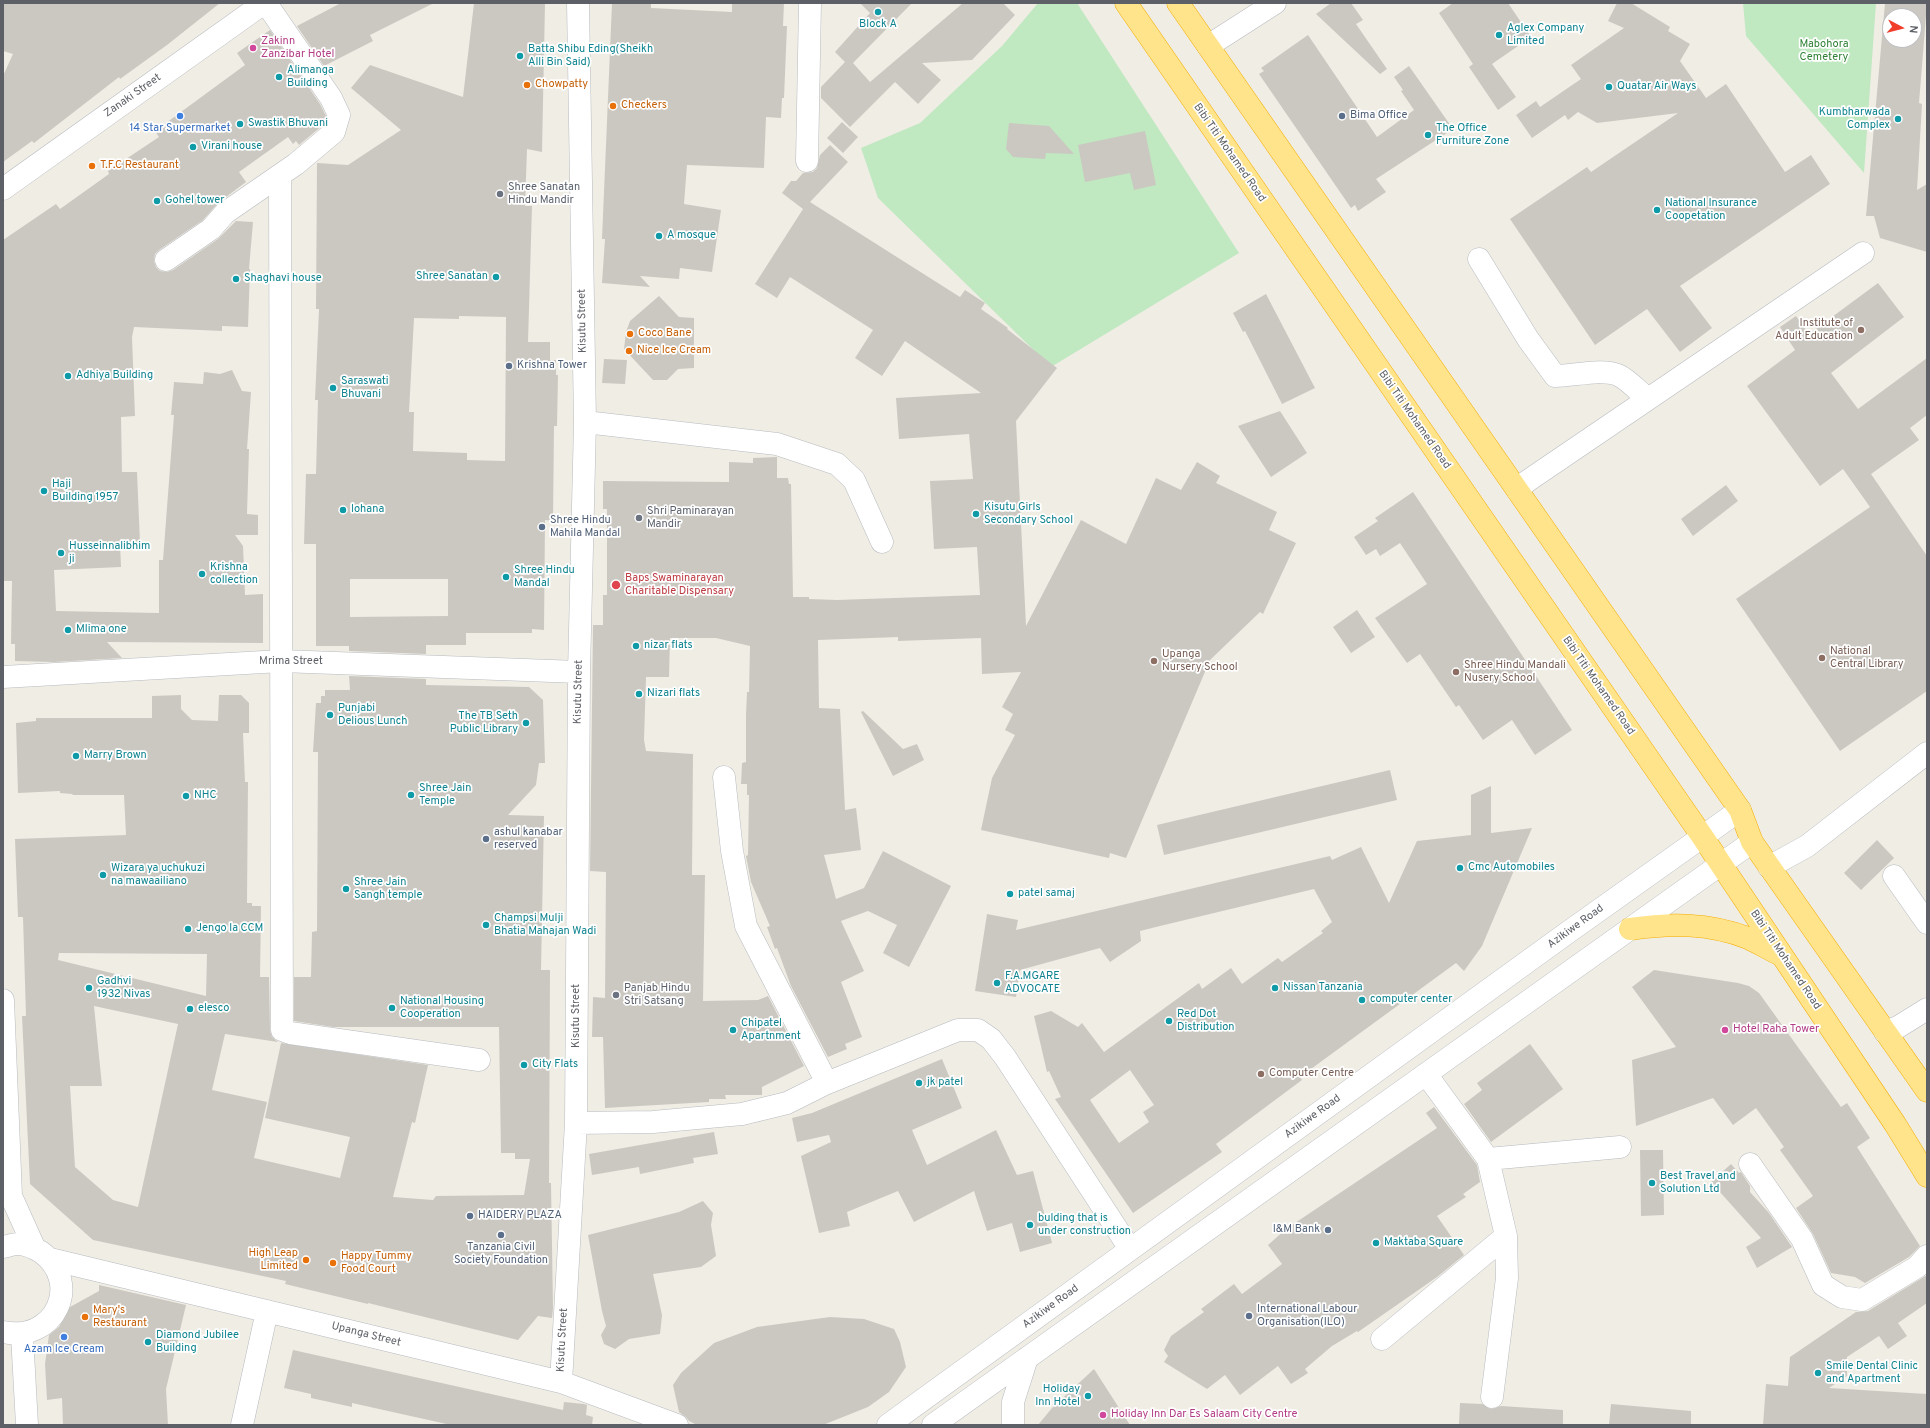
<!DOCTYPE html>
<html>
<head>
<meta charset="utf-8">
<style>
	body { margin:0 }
	#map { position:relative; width:1930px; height:1428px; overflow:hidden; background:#f0ede5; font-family:Overpass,sans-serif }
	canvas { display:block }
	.frame { position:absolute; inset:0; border:4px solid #5d6066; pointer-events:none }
	.north { position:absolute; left:1882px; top:8px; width:40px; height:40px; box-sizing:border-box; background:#fff; border:1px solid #bebfc2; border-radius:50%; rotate:97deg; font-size:11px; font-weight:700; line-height:16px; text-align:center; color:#5d6066 }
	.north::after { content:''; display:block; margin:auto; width:14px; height:18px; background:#f03e2b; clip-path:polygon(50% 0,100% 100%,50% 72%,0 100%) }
</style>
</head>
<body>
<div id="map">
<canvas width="1930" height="1428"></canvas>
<div class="frame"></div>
<div class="north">N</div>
</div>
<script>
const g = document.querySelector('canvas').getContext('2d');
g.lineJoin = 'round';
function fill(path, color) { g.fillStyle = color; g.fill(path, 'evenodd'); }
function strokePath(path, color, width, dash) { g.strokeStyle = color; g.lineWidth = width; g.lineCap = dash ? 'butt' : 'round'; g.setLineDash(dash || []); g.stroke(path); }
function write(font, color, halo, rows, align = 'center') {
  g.font = font + ' Overpass,sans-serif'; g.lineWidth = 3.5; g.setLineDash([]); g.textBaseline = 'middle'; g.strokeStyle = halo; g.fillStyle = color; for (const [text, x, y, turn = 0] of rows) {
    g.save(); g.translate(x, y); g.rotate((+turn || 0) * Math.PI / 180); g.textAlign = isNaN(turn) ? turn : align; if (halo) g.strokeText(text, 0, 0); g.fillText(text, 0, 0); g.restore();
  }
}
const green = new Path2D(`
	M1038,3H1077L1239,253L1051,367L878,198L861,148L920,123L1002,46Z
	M1743,3H1876L1864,173L1746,36Z`);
const building = new Path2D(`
	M3,3H220L167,45L120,79L119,77L34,143L32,141L3,162V76L13,54L3,51Z
	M341,3H434L370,35L373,41L324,66L297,26Z
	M474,3H545L542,152L527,149L525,206H532L528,342H550V360H556V375H558L557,426H554L553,521L545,520L544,630L532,629V633H466V645H426V654L349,651V646H316V544H304L306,474H316L318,400H315L319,309H316L317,163L348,165L401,130L351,88L370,65L463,97ZM459,316L506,317L505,461L467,460V453L413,451L414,412H409L414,318L459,319ZM350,579H448V616L350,617Z
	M612,3H651V8L732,12V3H784L783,26H787L784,98H782L781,118L766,117L764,168L687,165L684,204L721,210L712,272L680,268L679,279L640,276L650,287L602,283L605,239H602Z
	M860,3H912L853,63L870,82L963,3H1003L1015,15L972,60L922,63L941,80L918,104L895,82L850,127L821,98V87L845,62L835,52L870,13Z
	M1331,3H1351L1363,20L1356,24L1387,69L1380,74L1316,14Z
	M1453,3H1508L1531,37L1492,64L1516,97L1498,110L1469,67L1473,64L1439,13Z
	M1617,3H1631L1670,27L1668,31L1690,44L1680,61L1706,98L1726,84L1785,172L1811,155L1830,184L1680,286L1712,328L1680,352L1647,309L1595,345L1510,219L1587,167L1591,172L1678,113L1597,123L1578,112L1568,120L1565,115L1532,138L1516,115L1536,101L1540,107L1581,79L1571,65L1624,28L1608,21Z
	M1885,3H1927L1919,103L1922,104L1917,190L1927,184V252L1880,238L1874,216H1866ZM1890,16H1914V40H1890Z
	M270,30L320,104L326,116L323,125L299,145L296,141L293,144L288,137L239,172L246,182L218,203L203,220L159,250L155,254L154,261L156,267L160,271L167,272L173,270L218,239L236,221L253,222L249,269H250L248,327L222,326V331L134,327L132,337L135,416L121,417L122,472H137L140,543H120L121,567L54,570L56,611L159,613V560H163L174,415H171L174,382L203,384L204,372L220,374L232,370L242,391L251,392L247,449H249L247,514L258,515V535H235L243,546L245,595L263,594V643L107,642L122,658L54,662L15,661V644H11L12,581H3V240L56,204L60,209L109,174L108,171L159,137L155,131L245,65L237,53Z
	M1308,35L1377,137L1414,110L1401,91L1403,90L1394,77L1409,66L1453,129L1376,179L1386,192L1358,211L1355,205L1351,208L1259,74L1264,71L1261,68Z
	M842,122L858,137L843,153L827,138Z
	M1009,123L1049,126L1074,154L1046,153L1045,159L1013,157L1006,149Z
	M1145,131L1156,185L1134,190L1130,173L1085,182L1078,145Z
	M830,145L848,162L810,202L960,297L965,290L985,303L981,309L1008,328L1007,329L1057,368L1016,421L1026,626L1081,520L1126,544L1156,478L1181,490L1197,462L1220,476L1216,483L1277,512L1269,530L1296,543L1263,614L1260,612L1210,660L1126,858L1110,853L1109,858L981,830L992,778L1015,735L1005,730L1013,714L1002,707L1021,672L982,674L981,638L898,641V637L818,640L819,708L840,709L845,810L856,808L861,850L824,855L836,899L864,888L883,851L951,886L909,967L883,953L897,925L868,911L841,921L864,971L841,982L862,1037L845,1044L847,1049L828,1057L791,986L777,948L775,949L767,927L770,926L751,882L746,856L748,855L749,795H747V784H741L742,763L746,762V715L747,692H749L750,646L716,638H670L669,677H646L644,740L646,751L693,754L692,875H705L703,1001L758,1000L768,996L804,1066L762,1087V1095H725L726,1099H709V1102L605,1108L603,1037H592L593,997L605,998L606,872L590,871L593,625H603V595H607V509H603V481L729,482V462L753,463V458L777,457V478H788L789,484H791L793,597H809V599L837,600L980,595L977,547L934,549L930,481L973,479L969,434L899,439L896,398L981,393L905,341L882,376L855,358L873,330L790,277L777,298L755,284L803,209L782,193L791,181H796L803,173L813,172L817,168L820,155Z
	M1878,283L1904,317L1831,373L1858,409L1927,358V415L1910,428L1919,440L1871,474L1927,556V691L1840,751L1736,599L1870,507L1843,469L1820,486L1747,386L1795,350L1780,327L1796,316L1809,334Z
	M1266,294L1315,388L1282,404L1245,331L1243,332L1233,313Z
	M659,296L679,317L694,318V368L678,369L667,380H653L624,349L626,332L630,321Z
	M604,359L627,360L625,384L602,383Z
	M1280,411L1307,453L1271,477L1238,426Z
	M1726,485L1738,501L1693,536L1681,519Z
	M1413,492L1572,730L1535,755L1512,720L1483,740L1459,705L1456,707L1420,654L1407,663L1375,618L1427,584L1400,543L1380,556L1376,549L1366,555L1354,537L1378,521L1375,518Z
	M1357,610L1375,637L1351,653L1333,627Z
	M349,676L426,679V685L529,687L543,700L545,763H539L536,785L508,815L544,816L541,970H550L549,1183H551L553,1308L552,1318L538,1316L518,1340L368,1303V1304L285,1284L286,1281L93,1240L30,1184L22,1016H26L23,917H18L15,839L126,835L124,795H73L72,794L60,793V791L18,793L16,723L36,721V718H152V696L181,695V709L192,720L218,721L219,695H241L249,703V733H243L245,782H248L247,903H252V906H261L260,977H269L270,1030L272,1037L278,1042L225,1034L212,1090L267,1102L254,1158L340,1178L350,1137L265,1118L281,1043L428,1065L415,1123L412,1122L393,1197L433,1200L436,1196L524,1195L530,1159H515V1153H501L499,1027H333L294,1021V977H311L312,932L317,931L318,752H313L316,703H321V696H325V690H350ZM59,953L207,954L206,996L58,960ZM94,1006L178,1024L138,1207L113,1200L75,1167L70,1086H102Z
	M863,711L903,749L917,744L924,760L893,776L861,712Z
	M1390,770L1397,800L1164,855L1157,825Z
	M1491,786V833L1532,828L1482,946L1464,971L1456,963L1300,1077L1302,1080L1216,1144L1222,1152L1133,1213L1055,1099L1061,1097L1049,1071L1047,1072L1034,1016L1051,1011L1078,1027L1082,1023L1104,1052L1199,983L1202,989L1231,968L1242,984L1278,958L1282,962L1323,933L1321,931L1332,922L1314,889L1160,926L1140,931L1141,941L1110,962L1100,948L1020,970L1016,997L975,991L987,914L1018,920L1016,930L1330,856L1332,860L1361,847L1389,903L1417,841L1471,835V795ZM1130,1070L1154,1105L1143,1112L1149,1122L1119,1143L1090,1100Z
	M1877,840L1894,858L1861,890L1844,873Z
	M1654,970L1738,983L1749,986L1759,993L1841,1107L1847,1103L1870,1138L1857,1147L1920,1246L1909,1257L1865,1283L1855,1277L1831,1273L1813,1234L1796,1208L1813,1196L1780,1150L1784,1147L1756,1108L1733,1125L1713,1098L1636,1126L1632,1060L1676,1047L1632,987Z
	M1530,1044L1563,1089L1491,1142L1464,1104L1482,1090L1477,1083Z
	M942,1059L962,1108L912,1130L927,1165L996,1130L1017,1175L1033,1171L1052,1243L1020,1252L1012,1223L987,1231L974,1191L914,1222L898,1191L847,1212L850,1226L819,1233L801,1156L831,1142L829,1135L797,1142L792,1118L812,1113Z
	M1434,1107L1477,1165L1480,1182L1463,1194L1466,1197L1437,1216L1464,1255L1437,1277L1358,1332L1357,1331L1332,1346L1305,1369L1308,1373L1291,1384L1278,1366L1240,1395L1225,1375L1207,1389L1164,1362L1168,1356L1164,1350L1171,1336L1204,1312L1201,1309L1234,1284L1242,1294L1282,1264L1268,1245L1286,1229L1437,1128L1426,1113Z
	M714,1132L718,1154L693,1158L694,1163L640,1174L639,1167L592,1175L589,1154Z
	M1640,1150H1663L1664,1215L1641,1216Z
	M1731,1164L1739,1173L1741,1172L1750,1186V1192L1769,1213L1792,1247L1757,1268L1746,1247L1761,1238L1711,1182Z
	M703,1201L713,1213L711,1225L716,1256L701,1267L653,1274L662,1315L660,1334L629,1339L615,1349L604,1344L601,1335L606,1326L602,1311L588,1235L679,1212Z
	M1927,1275V1303L1898,1323L1907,1336L1888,1349L1879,1336L1847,1357V1376L1829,1388L1927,1394V1425H1763L1766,1384L1788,1386L1790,1357L1856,1312L1868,1311Z
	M99,1285L186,1305L166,1389L168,1425H63L62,1398L47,1400L45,1364L49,1335L59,1327L70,1307L99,1291Z
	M830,1317L864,1319L894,1329L900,1342L906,1367L889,1392L868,1407L823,1425H697L689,1421L686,1417L679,1412L673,1385L681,1373L714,1343L757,1327Z
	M293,1350L563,1410L564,1402L584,1404L587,1405L586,1415L593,1417L592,1425H451L352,1403V1407L311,1398V1394L284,1388Z
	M1094,1369L1130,1425H1038L1052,1408Z
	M1460,1403L1482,1404L1491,1409L1501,1406L1563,1410V1425H1459Z
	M1611,1404L1691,1411V1425H1609Z`);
const minor = new Path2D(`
	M266,3L331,98L339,115L334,132L296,164L280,175L282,1030L290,1033L479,1060
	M1208,46L1275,3
	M807,161L810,3
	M3,189L264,3
	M1479,259L1528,339L1555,376C1574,376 1602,368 1618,375C1629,380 1639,392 1648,399
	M166,260L211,229L225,213L280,175
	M585,422L777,444L837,464L854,480L882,542
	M1518,491L1526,482L1863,253
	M3,677L281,661L579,672
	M724,777L732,851L746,926L827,1083
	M1769,867L1807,846L1927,753
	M1894,876L1927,923
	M3,1000L11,1196L34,1247
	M1885,1032L1898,1027L1927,1009
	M1426,1074L1488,1159L1506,1236L1507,1278L1492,1397
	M576,1123L653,1122L742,1114L787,1103L827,1083L958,1030H978L991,1039L1005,1057L1130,1249
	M1488,1159L1620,1147
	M1750,1164L1802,1239L1823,1285L1842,1297L1862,1300L1917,1267L1927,1256
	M3,1247C8,1246 13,1244 18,1244C26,1244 34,1248 41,1252C83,1283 55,1343 3,1332
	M50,1259L561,1382L677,1425
	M22,1335L27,1425
	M1382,1339L1506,1236
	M561,1382L576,1123L579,672L585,422L578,3
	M242,1425L267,1311
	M888,1425L1567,933L1740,810
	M933,1425L1752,842
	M1013,1425V1402L1027,1358`);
const highway = new Path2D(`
	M1126,3L1702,836L1895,1124L1927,1176
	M1178,3L1740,810L1752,842L1927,1091
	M1630,929C1671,923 1709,923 1748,938C1759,943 1770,950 1781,955`);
const markers = [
	[878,12,4,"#0f9aa8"],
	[1499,35,4,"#0f9aa8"],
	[253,48,4,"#d1479c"],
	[520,56,4,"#0f9aa8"],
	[279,77,4,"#0f9aa8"],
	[527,85,4,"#e8710a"],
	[1609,87,4,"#0f9aa8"],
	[613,106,4,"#e8710a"],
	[180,116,4,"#3f7fe0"],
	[1342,116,4,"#5c6f8a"],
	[1898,119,4,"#0f9aa8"],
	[240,124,4,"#0f9aa8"],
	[1428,135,4,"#0f9aa8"],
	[193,147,4,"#0f9aa8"],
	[92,166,4,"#e8710a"],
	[500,194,4,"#6b7280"],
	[157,201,4,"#0f9aa8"],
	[1657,210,4,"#0f9aa8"],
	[659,236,4,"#0f9aa8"],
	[496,277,4,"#0f9aa8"],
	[236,279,4,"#0f9aa8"],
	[1861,330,4,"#8d6e63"],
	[630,334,4,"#e8710a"],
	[629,351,4,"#e8710a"],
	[509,366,4,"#5c6f8a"],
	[68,376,4,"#0f9aa8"],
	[333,388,4,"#0f9aa8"],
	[44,491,4,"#0f9aa8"],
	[343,510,4,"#0f9aa8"],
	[976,514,4,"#0f9aa8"],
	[639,518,4,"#6b7280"],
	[542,527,4,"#5c6f8a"],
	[61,553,4,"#0f9aa8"],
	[202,574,4,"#0f9aa8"],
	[506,577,4,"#0f9aa8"],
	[616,585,5,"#e0444e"],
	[68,630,4,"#0f9aa8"],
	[636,646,4,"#0f9aa8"],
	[1822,658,4,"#8d6e63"],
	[1154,661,4,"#8d6e63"],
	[1456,672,4,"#8d6e63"],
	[639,694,4,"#0f9aa8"],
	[330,715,4,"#0f9aa8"],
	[526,723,4,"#0f9aa8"],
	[76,756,4,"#0f9aa8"],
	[411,795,4,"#0f9aa8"],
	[186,796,4,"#0f9aa8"],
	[486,839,4,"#5c6f8a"],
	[1460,868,4,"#0f9aa8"],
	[103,875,4,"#0f9aa8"],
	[346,889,4,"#0f9aa8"],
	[1010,894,4,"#0f9aa8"],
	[486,925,4,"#0f9aa8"],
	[188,929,4,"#0f9aa8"],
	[997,983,4,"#0f9aa8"],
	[89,988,4,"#0f9aa8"],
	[1275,988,4,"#0f9aa8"],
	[616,995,4,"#6b7280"],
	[1362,1000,4,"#0f9aa8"],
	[392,1008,4,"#0f9aa8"],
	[190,1009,4,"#0f9aa8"],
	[1169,1021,4,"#0f9aa8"],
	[733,1030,4,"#0f9aa8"],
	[1725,1030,4,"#d1479c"],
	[524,1065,4,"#0f9aa8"],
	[1261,1074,4,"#8d6e63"],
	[919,1083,4,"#0f9aa8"],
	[1652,1183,4,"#0f9aa8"],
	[470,1216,4,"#5c6f8a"],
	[1030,1225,4,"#0f9aa8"],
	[1328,1230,4,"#5c6f8a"],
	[501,1235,4,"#5c6f8a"],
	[1376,1243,4,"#0f9aa8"],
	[306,1260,4,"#e8710a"],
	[333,1263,4,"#e8710a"],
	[1249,1316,4,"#5c6f8a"],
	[85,1317,4,"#e8710a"],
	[64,1337,4,"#3f7fe0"],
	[148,1342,4,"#0f9aa8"],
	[1818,1373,4,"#0f9aa8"],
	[1088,1396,4,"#0f9aa8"],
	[1103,1415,4,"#d1479c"]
];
const cultureNames = [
	["Block A",878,25,"center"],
	["Aglex Company",1507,29],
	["Limited",1507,42],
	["Batta Shibu Eding(Sheikh",528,50],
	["Alli Bin Said)",528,63],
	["Alimanga",287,71],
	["Building",287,84],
	["Quatar Air Ways",1617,87],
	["Kumbharwada",1890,113,"right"],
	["Complex",1890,126,"right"],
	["Swastik Bhuvani",248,124],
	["The Office",1436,129],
	["Furniture Zone",1436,142],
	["Virani house",201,147],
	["Gohel tower",165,201],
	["National Insurance",1665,204],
	["Coopetation",1665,217],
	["A mosque",667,236],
	["Shree Sanatan",488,277,"right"],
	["Shaghavi house",244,279],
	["Adhiya Building",76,376],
	["Saraswati",341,382],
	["Bhuvani",341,395],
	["Haji",52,485],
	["Building 1957",52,498],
	["Kisutu Girls",984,508],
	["Secondary School",984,521],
	["lohana",351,510],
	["Husseinnalibhim",69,547],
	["ji",69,560],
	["Krishna",210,568],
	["collection",210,581],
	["Shree Hindu",514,571],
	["Mandal",514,584],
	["Mlima one",76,630],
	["nizar flats",644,646],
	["Nizari flats",647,694],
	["Punjabi",338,709],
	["Delious Lunch",338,722],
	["The TB Seth",518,717,"right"],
	["Public Library",518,730,"right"],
	["Marry Brown",84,756],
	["Shree Jain",419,789],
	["Temple",419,802],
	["NHC",194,796],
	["Cmc Automobiles",1468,868],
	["Wizara ya uchukuzi",111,869],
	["na mawaailiano",111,882],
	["Shree Jain",354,883],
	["Sangh temple",354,896],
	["patel samaj",1018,894],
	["Champsi Mulji",494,919],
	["Bhatia Mahajan Wadi",494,932],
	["Jengo la CCM",196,929],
	["F.A.MGARE",1005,977],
	["ADVOCATE",1005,990],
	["Gadhvi",97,982],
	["1932 Nivas",97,995],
	["Nissan Tanzania",1283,988],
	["computer center",1370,1000],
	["National Housing",400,1002],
	["Cooperation",400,1015],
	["elesco",198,1009],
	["Red Dot",1177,1015],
	["Distribution",1177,1028],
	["Chipatel",741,1024],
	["Apartnment",741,1037],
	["City Flats",532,1065],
	["jk patel",927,1083],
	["Best Travel and",1660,1177],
	["Solution Ltd",1660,1190],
	["bulding that is",1038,1219],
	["under construction",1038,1232],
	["Maktaba Square",1384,1243],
	["Diamond Jubilee",156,1336],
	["Building",156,1349],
	["Smile Dental Clinic",1826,1367],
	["and Apartment",1826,1380],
	["Holiday",1080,1390,"right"],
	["Inn Hotel",1080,1403,"right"]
];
const hotelNames = [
	["Zakinn",261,42],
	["Zanzibar Hotel",261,55],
	["Hotel Raha Tower",1733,1030],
	["Holiday Inn Dar Es Salaam City Centre",1111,1415]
];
const parkNames = [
	["Mabohora",1824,45],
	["Cemetery",1824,58]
];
const foodNames = [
	["Chowpatty",535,85],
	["Checkers",621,106],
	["T.F.C Restaurant",100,166],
	["Coco Bane",638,334],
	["Nice Ice Cream",637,351],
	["High Leap",298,1254,"right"],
	["Limited",298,1267,"right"],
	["Happy Tummy",341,1257],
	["Food Court",341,1270],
	["Mary's",93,1311],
	["Restaurant",93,1324]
];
const streetNames = [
	["Zanaki Street",133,96,-35],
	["Bibi Titi Mohamed Road",1229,153,55],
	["Kisutu Street",583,321,-91],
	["Bibi Titi Mohamed Road",1414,420,55],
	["Mrima Street",291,662],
	["Bibi Titi Mohamed Road",1598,686,55],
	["Kisutu Street",579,692,-89],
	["Azikiwe Road",1576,927,-36],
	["Bibi Titi Mohamed Road",1785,960,56],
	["Kisutu Street",577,1016,-90],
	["Azikiwe Road",1313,1117,-36],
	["Azikiwe Road",1051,1307,-36],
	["Upanga Street",366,1335,14],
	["Kisutu Street",563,1340,-87]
];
const serviceNames = [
	["Bima Office",1350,116],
	["Krishna Tower",517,366],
	["Shree Hindu",550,521],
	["Mahila Mandal",550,534],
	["ashul kanabar",494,833],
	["reserved",494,846],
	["HAIDERY PLAZA",478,1216],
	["I&M Bank",1320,1230,"right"],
	["Tanzania Civil",501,1248,"center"],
	["Society Foundation",501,1261,"center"],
	["International Labour",1257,1310],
	["Organisation(ILO)",1257,1323]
];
const shopNames = [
	["14 Star Supermarket",180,129],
	["Azam Ice Cream",64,1350]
];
const worshipNames = [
	["Shree Sanatan",508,188],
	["Hindu Mandir",508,201],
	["Shri Paminarayan",647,512],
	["Mandir",647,525],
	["Panjab Hindu",624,989],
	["Stri Satsang",624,1002]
];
const educationNames = [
	["Institute of",1853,324,"right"],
	["Adult Education",1853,337,"right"],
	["National",1830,652],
	["Central Library",1830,665],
	["Upanga",1162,655],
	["Nursery School",1162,668],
	["Shree Hindu Mandali",1464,666],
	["Nusery School",1464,679],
	["Computer Centre",1269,1074]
];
const healthNames = [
	["Baps Swaminarayan",625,579],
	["Charitable Dispensary",625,592]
];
fill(green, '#c0e8c1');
fill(building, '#cbc8c2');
strokePath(minor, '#b7babf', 23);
strokePath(highway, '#f4ad00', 23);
strokePath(minor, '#fff', 22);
strokePath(highway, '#ffe48c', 22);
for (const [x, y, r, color] of markers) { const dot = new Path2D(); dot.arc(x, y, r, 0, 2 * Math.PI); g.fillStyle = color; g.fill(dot); strokePath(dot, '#fff', 1.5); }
write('11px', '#0d838f', '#fff', cultureNames, 'left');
write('11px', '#b23c85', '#fff', hotelNames, 'left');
write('11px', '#308236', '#fff', parkNames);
write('11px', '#c56008', '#fff', foodNames, 'left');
write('11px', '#5d6066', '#fff', streetNames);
write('11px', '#4e5e75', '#fff', serviceNames, 'left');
write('11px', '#366cbe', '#fff', shopNames);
write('11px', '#5b616d', '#fff', worshipNames, 'left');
write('11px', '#785e54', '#fff', educationNames, 'left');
write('11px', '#be3a42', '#fff', healthNames, 'left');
</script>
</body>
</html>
